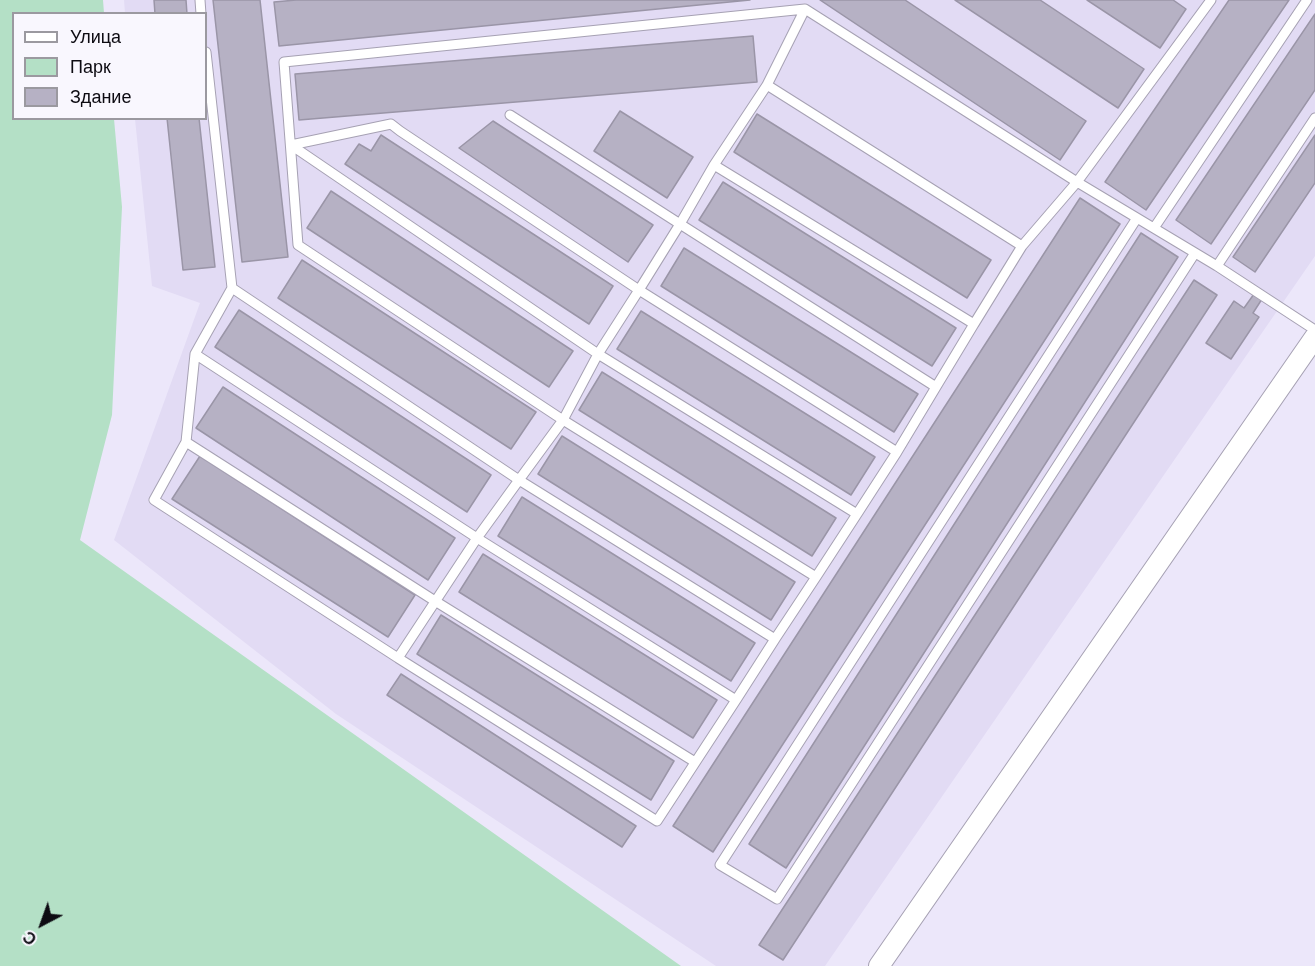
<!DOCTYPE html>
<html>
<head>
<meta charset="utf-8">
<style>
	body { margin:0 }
	#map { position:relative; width:1315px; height:966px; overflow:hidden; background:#ece7fa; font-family:Helvetica,sans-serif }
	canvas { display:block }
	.legend { position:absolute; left:12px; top:12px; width:195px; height:108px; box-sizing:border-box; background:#f9f7fe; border:2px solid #9b99a0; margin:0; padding:8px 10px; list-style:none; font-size:18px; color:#0d0b12 }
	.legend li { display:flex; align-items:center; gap:12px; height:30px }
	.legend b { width:30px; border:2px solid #9b99a0 }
	.north { position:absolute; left:12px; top:894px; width:60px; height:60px; -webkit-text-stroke:4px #f9f7fe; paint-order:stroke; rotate:221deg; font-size:16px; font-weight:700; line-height:24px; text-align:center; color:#0d0b12 }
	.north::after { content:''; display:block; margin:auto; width:21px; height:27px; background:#0d0b12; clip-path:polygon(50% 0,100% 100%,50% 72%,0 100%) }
</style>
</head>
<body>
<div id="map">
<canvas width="1315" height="966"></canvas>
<ul class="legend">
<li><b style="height:8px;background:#fff"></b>Улица</li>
<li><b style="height:16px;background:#b4e0c6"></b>Парк</li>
<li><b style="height:16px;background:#b6b1c4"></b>Здание</li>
</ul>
<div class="north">С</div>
</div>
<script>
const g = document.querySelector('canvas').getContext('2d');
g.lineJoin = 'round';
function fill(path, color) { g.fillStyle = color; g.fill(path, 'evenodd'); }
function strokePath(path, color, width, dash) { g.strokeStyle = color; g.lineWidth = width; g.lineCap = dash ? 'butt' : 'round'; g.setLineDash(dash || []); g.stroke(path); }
const built = new Path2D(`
	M124,0H1315V256L825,966H716L336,714L114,540L200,303L152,286L135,119L206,118V14L125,13Z`);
const green = new Path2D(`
	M0,0H103L104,13L14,14V118L114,119L122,207L112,415L80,540L681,966H0Z`);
const building = new Path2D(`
	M154,0H186L187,14H155Z
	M213,0H260L288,257L242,262Z
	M296,0H750L279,46L274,2Z
	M820,0H905L1086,121L1060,160Z
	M955,0H1040L1144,69L1118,108Z
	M1087,0H1173L1186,9L1160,48Z
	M1229,0H1289L1146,210L1105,182Z
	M1315,14V90L1211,244L1176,220Z
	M753,36L757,82L299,120L295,74Z
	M620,111L693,157L667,198L594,151Z
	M757,114L991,260L967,298L734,152Z
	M167,118H199L215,267L183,270Z
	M493,121L653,225L628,262L459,148Z
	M381,135L613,286L589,324L345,164L359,144L371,151Z
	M1315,135V183L1255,272L1233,257Z
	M723,182L956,328L932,366L699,220Z
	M331,191L573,351L549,387L307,228Z
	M1080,198L1120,224L713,852L673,826Z
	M1141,233L1178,257L786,868L749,844Z
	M684,248L918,394L894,432L661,286Z
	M302,260L536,412L511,449L278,298Z
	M1194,280L1217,295L783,960L759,945Z
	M1254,294L1262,299L1253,313L1259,317L1231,359L1206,343L1234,301L1244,308Z
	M239,310L491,475L467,512L215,347Z
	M641,311L875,457L851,495L617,349Z
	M602,372L836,518L812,556L579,410Z
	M223,387L455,538L428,580L196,428Z
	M562,436L795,582L771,620L538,474Z
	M200,456L415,595L388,637L172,499Z
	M522,497L755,643L731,681L498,536Z
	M483,554L717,700L693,738L459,592Z
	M441,615L674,761L651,800L417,654Z
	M401,674L636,826L622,847L387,695Z`);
const service = new Path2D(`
	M200,0L201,14
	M206,52L232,288L519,480L477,538L398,658L657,821L736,700
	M510,115L680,224L639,290L400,131L391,124L291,145L598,354L563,420L298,245L284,62L805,9
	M714,165L767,85
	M1137,218L720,865L777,899L1195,253
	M1154,228L1307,0
	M1022,246L1077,182L1211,0
	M1217,266L1315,118
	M232,288L195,354L186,442L154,500L398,658
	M195,354L477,538L736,700L775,639L519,480L563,420L816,577L857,514L598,354L639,290L897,452L936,387L680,224L714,165L974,324L1022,246L767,85L805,9L1077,182L1217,266L1315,330
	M936,387L974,324
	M186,442L435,601L695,762
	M857,514L897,452
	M775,639L816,577`);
const minor = new Path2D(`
	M879,966L1315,337`);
fill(built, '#e2dbf4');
fill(green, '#b4e0c6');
fill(building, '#b6b1c4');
strokePath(building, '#9a95a7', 1.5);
strokePath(service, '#a6a1b3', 11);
strokePath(minor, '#a6a1b3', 22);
strokePath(service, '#fff', 9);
strokePath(minor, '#fff', 20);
</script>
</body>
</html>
